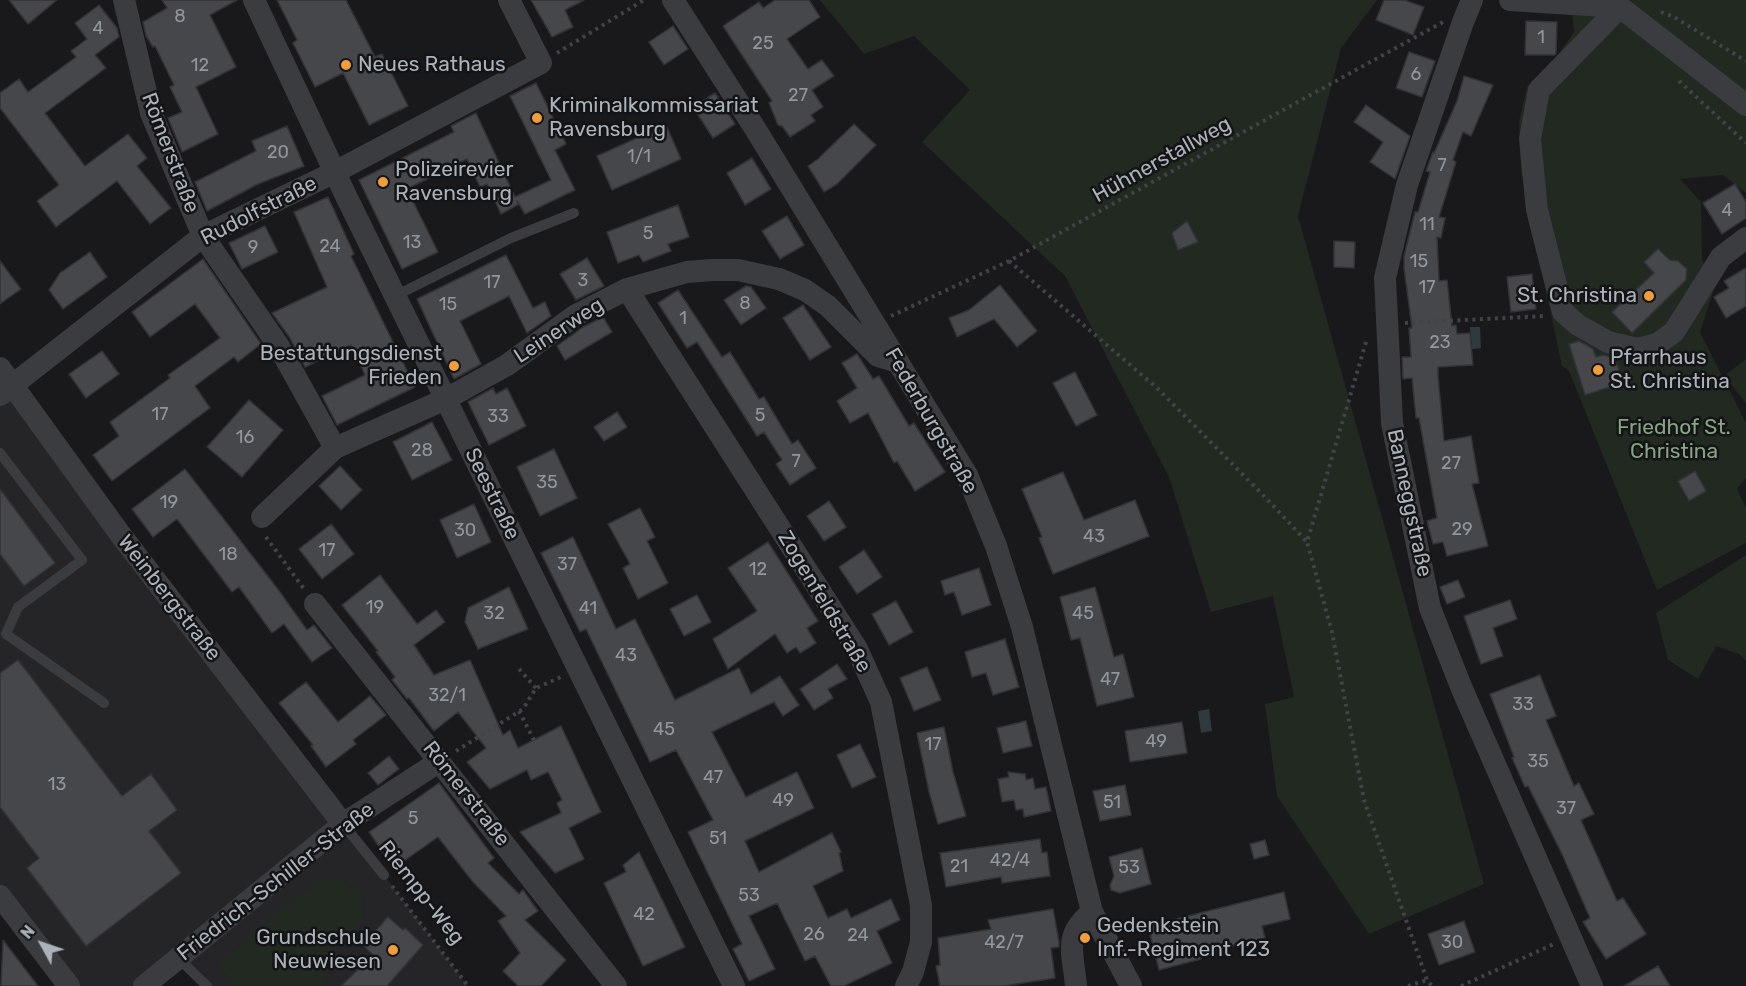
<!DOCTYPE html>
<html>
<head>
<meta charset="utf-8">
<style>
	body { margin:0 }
	#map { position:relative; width:1746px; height:986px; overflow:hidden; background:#19191b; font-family:Rubik,sans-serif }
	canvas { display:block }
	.north { position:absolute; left:12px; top:914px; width:60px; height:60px; -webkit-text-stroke:4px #141416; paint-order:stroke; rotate:310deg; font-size:16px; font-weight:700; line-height:24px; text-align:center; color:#abb2ba }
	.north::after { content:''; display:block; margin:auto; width:21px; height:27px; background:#abb2ba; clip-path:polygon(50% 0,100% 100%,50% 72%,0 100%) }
</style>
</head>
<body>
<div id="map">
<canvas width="1746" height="986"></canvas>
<div class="north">N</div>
</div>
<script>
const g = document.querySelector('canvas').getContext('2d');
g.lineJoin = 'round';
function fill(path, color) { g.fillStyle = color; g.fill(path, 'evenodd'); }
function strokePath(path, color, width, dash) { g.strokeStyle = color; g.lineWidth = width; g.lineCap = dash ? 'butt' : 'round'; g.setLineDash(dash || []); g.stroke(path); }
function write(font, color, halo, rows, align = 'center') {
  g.font = font + ' Rubik,sans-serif'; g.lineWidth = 5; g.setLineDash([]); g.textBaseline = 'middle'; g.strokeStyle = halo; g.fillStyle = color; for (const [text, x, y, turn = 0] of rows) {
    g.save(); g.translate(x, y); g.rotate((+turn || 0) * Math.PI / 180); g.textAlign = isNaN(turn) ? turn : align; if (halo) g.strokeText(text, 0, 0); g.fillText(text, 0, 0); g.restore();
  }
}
const built = new Path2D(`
	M14,385L384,875L468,986H207L179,959L144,986H69L0,896V395Z`);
const green = new Path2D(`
	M820,0H1377L1341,48L1298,216L1484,884L1369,934L1277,796L1265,704L1294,697L1273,596L1211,612L1169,477L1065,276L922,142L970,90L914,36L864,54Z
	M1571,0H1746V193L1723,175L1680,179L1701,202L1702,260L1715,286L1700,332L1746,423V478L1737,489L1746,508V543L1657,590L1569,371L1562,366L1521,172L1519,122L1527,87L1558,55L1574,32Z
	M1746,359V403L1724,376Z
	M1746,555V661L1739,654L1716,646L1698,679L1668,660L1656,613Z
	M339,879L362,894V920L328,951L323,986H237L218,965L318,880Z`);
const water = new Path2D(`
	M1470,327H1480L1481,348L1472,349Z
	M1209,709L1212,731L1201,733L1198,711Z`);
const building = new Path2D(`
	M9,0H57L28,24Z
	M162,0H237L210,15L236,67L196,87L218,134L182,152L168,118L182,112L170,87L174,85L155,46L153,47L146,36L143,22L167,8Z
	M277,0H346L375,57L382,54L408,106L369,125L343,73L315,87L293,43L297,40Z
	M531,0H584L565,10L573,27L552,37Z
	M775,0H809L820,17L787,39L808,69L822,60L834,76L812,90L823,107L811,115L815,121L790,137L782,126L778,125L769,103L772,101L723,26L759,2L763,8Z
	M1384,0H1404L1424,7L1413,35L1376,20Z
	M99,5L117,28L119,37L95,55L106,68L45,113L85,166L128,134L147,158L137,166L171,208L150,224L117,181L56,227L37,201L59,185L0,108V93L19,79L28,92L76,57L71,51L87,39L75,23Z
	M1526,21L1557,22L1556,54L1554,55H1525Z
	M673,26L688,49L664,65L649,42Z
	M1409,52L1435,61L1422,97L1396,88Z
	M1464,76L1493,85L1471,136L1463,132L1453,160L1456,162L1439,217L1445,218L1441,238L1437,237L1439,281L1447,280L1452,326L1456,325L1457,334L1470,333L1473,365L1438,367V376L1444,441L1471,436L1479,483L1472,484L1488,546L1447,556L1443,542L1433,544L1427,521L1437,518L1419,418H1416L1412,378L1403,379L1402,357H1411L1409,328H1412L1404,268V256L1415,212H1418L1430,172L1426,171L1433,152L1434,153L1457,101Z
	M536,83L566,144L555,150L575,190L525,214L517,201L519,204L501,214L487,184L480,187L467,159L407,189L438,252L402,269L359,180L454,132L451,126L476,113L515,197L551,180L510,96Z
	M715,93L735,124L713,138L693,107Z
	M1366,105L1410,136L1395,179L1370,162L1383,142L1354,122Z
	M854,124L876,145L837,184L824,192L808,166L818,159Z
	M666,125L681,159L612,190L597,156Z
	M287,126L304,166L258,184L207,211L195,182L256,151L252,141Z
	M752,158L771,189L745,205L727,173Z
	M1735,184L1746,202V218L1722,234L1703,203Z
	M328,197L354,254L351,256L415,387L337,425L322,396L365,375L351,345L305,367L290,338L272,313L327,287L294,212Z
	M678,205L689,237L668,244L671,251L643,262L639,255L618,263L607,232Z
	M787,216L804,245L780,259L762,231Z
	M1187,221L1198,242L1178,250L1172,233Z
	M265,226L278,252L242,269L229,243Z
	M1334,241L1355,242L1354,268L1334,267Z
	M1658,249L1670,260L1678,261L1687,269L1686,280L1632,333L1612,312L1654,273L1644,262Z
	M90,252L107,277L63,309L49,290L60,273Z
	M506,255L533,308L545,302L551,316L527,333L509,296L460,321L481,364L454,379L417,299Z
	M587,258L604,286L576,300L560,274Z
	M203,259L261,344L238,362L234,357L195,386L210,408L112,481L93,455L119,436L110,422L170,378L168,375L220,338L195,304L150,337L132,312Z
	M0,261L21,289L0,304Z
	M1746,268V306L1726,318L1714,297L1729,288L1724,281Z
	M1532,274L1536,309L1511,312L1507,277Z
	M1000,285L1037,331L1017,347L994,319L957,337L949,318L969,310Z
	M746,286L751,287L766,308L741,325L724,300Z
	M678,290L722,357L730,352L759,399L764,397L792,444L798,440L816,468L790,485L776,464L782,460L764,432L757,436L697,342L687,348L658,303Z
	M803,305L831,347L810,360L783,318Z
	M603,317L612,332L565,360L557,346L583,327Z
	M1579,341L1593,349L1596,357L1603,355L1615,358L1623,383L1585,395L1569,344Z
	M102,351L119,374L86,398L69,374Z
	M857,354L873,379L879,376L909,426L914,423L945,472L915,491L897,461L894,463L868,413L850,423L837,401L857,388L842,363Z
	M1075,372L1097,415L1076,426L1053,383Z
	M493,388L496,394L507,388L526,426L489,445L468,402Z
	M249,400L283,430L242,477L207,447Z
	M617,412L627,427L604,441L594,427Z
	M432,422L452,460L412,480L393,442Z
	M554,449L577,498L540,516L517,467Z
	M340,466L362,490L341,510L319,486Z
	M185,469L277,588L307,630L314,625L332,648L312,662L284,624L272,633L239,587L232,592L177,519L153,537L132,509Z
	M1695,471L1706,491L1689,501L1678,481Z
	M1063,472L1084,520L1135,500L1149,536L1053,574L1039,538L1042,537L1022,489Z
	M0,489L55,563L24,586L0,554Z
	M829,501L846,527L824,541L807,516Z
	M474,504L491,542L457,558L440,520Z
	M640,508L655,537L647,541L668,583L638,599L623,568L630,564L608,524Z
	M331,524L354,554L322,579L299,549Z
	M573,537L616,629L635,619L675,700L739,668L751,694L780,676L799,705L783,716L774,702L712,732L746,797L797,772L814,808L745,841L759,872L832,833L841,852L839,853L843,871L813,886L828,918L847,909L851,918L891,899L900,920L877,931L892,963L844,986H831L815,956L805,961L777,903L749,916L775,969L749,981L733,949L742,944L688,832L713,820L676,750L650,762L586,629L580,632L541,553Z
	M768,542L818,621L807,628L816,643L800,653L796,647L787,653L775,634L728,669L713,639L757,611L728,568Z
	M864,550L882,577L857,594L839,567Z
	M979,568L991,605L962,615L954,592L945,595L941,581Z
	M380,575L417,624L436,610L445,622L414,645L434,675L470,660L503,735L510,730L518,748L561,726L601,812L569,828L584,859L555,873L520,832L561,813L557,803L562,800L548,772L531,780L527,770L490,789L467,762L486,748L458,712L434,731L409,698L407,699L392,680L395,677L376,652L378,651L342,605Z
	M1458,580L1465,597L1447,604L1440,587Z
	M509,587L528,629L478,649L465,622L468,608Z
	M1095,587L1114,657L1123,654L1134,697L1097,706L1080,638L1071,640L1060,597Z
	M697,595L711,622L684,636L670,609Z
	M1510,600L1517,619L1493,628L1503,656L1481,664L1464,616Z
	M896,601L913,632L889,645L872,614Z
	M1005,639L1019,687L993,695L986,673L972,677L965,652Z
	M18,660L122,796L151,774L177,810L149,831L181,873L86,946L27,868L39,858L0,807V673Z
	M837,664L847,679L828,689L833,698L814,710L800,689Z
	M927,667L941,700L914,711L900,678Z
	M1540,675L1556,716L1546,720L1574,786L1579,783L1594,814L1581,820L1617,901L1623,898L1646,934L1606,959L1583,922L1590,918L1562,854L1528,786L1525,787L1512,758L1514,757L1490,694Z
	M306,682L338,722L370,696L386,715L353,740L356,744L326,767L311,746L313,745L279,703Z
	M1026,721L1032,746L1003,753L997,728Z
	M1182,722L1187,753L1130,762L1125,731Z
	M944,727L953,772L966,816L938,824L929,792L917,733Z
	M860,744L876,777L852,788L837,755Z
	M389,756L399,769L378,785L368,773Z
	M1008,772L1025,774L1026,780L1033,778L1035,789L1046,787L1051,811L1024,817L1023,809L1016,810L1014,800L1002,802L998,779L1009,777Z
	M439,783L494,858L488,863L519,894L523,890L538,911L525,920L566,960L541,986H518L503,971L520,953L498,921L506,916L472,881L438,837L394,868L369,832Z
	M1125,785L1131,815L1100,821L1093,791Z
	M1040,839L1042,853L1047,852L1050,876L1002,883L1001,877L946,887L940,853Z
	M1265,840L1269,855L1254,859L1250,844Z
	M1142,848L1151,884L1120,893L1111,890L1110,885L1114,876L1109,857Z
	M639,852L685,947L643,966L604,883L626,872L623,865Z
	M1284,892L1290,919L1262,926L1265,938L1199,954L1201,959L1159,970L1148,926Z
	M1053,909L1059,942V947L1051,948L1055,978L1004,986H940L936,966L940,965L938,938L991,929L988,920Z
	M388,917L403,930L405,928L423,945L387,986H341L373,955L363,945Z
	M1464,921L1475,952L1439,965L1428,934Z
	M3,940L38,986H1Z
	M1658,966L1670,986H1624Z`);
const path = new Path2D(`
	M1661,12L1674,17L1746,61
	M557,53L644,0
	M1679,81L1746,143
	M1009,261L1157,388L1265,497L1307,542
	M891,316L1009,261L1443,22
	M1405,323L1545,316
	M1366,342L1307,542L1332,632L1364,800L1427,980L1432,986
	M266,537L304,589
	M519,669L536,688
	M519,711L534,740
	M456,751L523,709L536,688L561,677
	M392,886L468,986
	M1408,986L1427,980
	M1461,986L1554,944`);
const service = new Path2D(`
	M395,296L511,238L574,213
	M0,453L82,560L18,607L6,634L104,703
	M343,824L384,875
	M179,959L207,986`);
const minor = new Path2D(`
	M124,0L151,113L203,236L278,345L335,448
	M254,0L346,196L734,986
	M673,0L756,130L967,475L996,546L1022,627L1092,912C1063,935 1073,953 1076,986
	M1472,0L1463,22L1407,185L1385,278L1392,423L1430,608L1462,689L1592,986
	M1510,0L1620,7
	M1620,7L1539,90L1530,139L1537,210L1563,312L1578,325L1608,342L1638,349L1657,344L1674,332L1721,257L1746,238
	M1620,7L1746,105
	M627,289L857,649L881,702L921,905V942L913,972L906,986
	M0,368L120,534L343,824
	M0,395L203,236L335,172L541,63L509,0
	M262,517L335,448L446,399L507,365L576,315L627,289L687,272L712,270H738L779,279L805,290L828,306L878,356L898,362
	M315,604L616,986
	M0,896L69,986
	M1092,912L1131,986
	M144,986L343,824L440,761`);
const markers = [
	[346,65,6,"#f09e3c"],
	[537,118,6,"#f09e3c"],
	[383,182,6,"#f09e3c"],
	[1649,296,6,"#f09e3c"],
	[454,366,6,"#f09e3c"],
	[1598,370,6,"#f09e3c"],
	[1085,938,6,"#f09e3c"],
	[393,950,6,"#f09e3c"]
];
const numberNames = [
	["8",180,17],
	["4",98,29],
	["1",1541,38],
	["25",763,44],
	["12",200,66],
	["6",1416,75],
	["27",798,96],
	["20",278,153],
	["1/1",639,157],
	["7",1442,166],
	["4",1727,211],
	["11",1427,225],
	["5",648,234],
	["13",412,243],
	["24",330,247],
	["9",253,248],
	["15",1419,262],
	["3",583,281],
	["17",492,283],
	["17",1427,288],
	["8",745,304],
	["15",448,305],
	["1",683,319],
	["23",1440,343],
	["17",160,415],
	["5",760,416],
	["33",498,417],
	["16",245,438],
	["28",422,451],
	["7",796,462],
	["27",1451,464],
	["35",547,483],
	["19",169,503],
	["29",1462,530],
	["30",465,531],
	["43",1094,537],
	["17",327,551],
	["18",228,555],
	["37",567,565],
	["12",758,570],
	["19",375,608],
	["41",588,609],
	["32",494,614],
	["45",1083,614],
	["43",626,656],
	["47",1110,680],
	["32/1",447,696],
	["33",1523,705],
	["45",664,730],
	["49",1156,742],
	["17",933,745],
	["35",1538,762],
	["47",713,778],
	["13",57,785],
	["49",783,801],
	["51",1112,803],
	["37",1566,809],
	["5",413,819],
	["51",718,839],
	["42/4",1010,861],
	["21",959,867],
	["53",1129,868],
	["53",749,896],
	["42",644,915],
	["26",814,935],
	["24",858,936],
	["42/7",1004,943],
	["30",1452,943]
];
const poiNames = [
	["Neues Rathaus",358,65],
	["Kriminalkommissariat",549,106],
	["Ravensburg",549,130],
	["Polizeirevier",395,170],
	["Ravensburg",395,194],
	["St. Christina",1637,296,"right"],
	["Bestattungsdienst",442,354,"right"],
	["Frieden",442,378,"right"],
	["Pfarrhaus",1610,358],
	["St. Christina",1610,382],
	["Gedenkstein",1097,926],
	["Inf.-Regiment 123",1097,950],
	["Grundschule",381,938,"right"],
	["Neuwiesen",381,962,"right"]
];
const streetNames = [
	["Römerstraße",170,153,69],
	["Hühnerstallweg",1162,160,-29],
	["Rudolfstraße",259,211,-27],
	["Leinerweg",559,331,-33],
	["Federburgstraße",931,421,60],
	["Seestraße",492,494,64],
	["Banneggstraße",1409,503,78],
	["Weinbergstraße",169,598,52],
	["Zogenfeldstraße",824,602,59],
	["Römerstraße",466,794,52],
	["Friedrich-Schiller-Straße",276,882,-38],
	["Riempp-Weg",421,893,52]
];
const parkNames = [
	["Friedhof St.",1674,428],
	["Christina",1674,452]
];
fill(built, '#252528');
fill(green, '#212921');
fill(water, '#2f3a3f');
fill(building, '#45474b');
strokePath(building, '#333337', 1.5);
strokePath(path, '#404347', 4, [3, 4.5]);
strokePath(service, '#3a3c40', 10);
strokePath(minor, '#3a3c40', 22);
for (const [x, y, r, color] of markers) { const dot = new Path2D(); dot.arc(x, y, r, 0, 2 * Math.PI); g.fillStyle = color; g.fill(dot); strokePath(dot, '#141416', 2); }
write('18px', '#92979e', null, numberNames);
write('21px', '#abb2ba', '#141416', poiNames, 'left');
write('21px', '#abb2ba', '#141416', streetNames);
write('21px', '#85a583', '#141416', parkNames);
</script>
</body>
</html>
